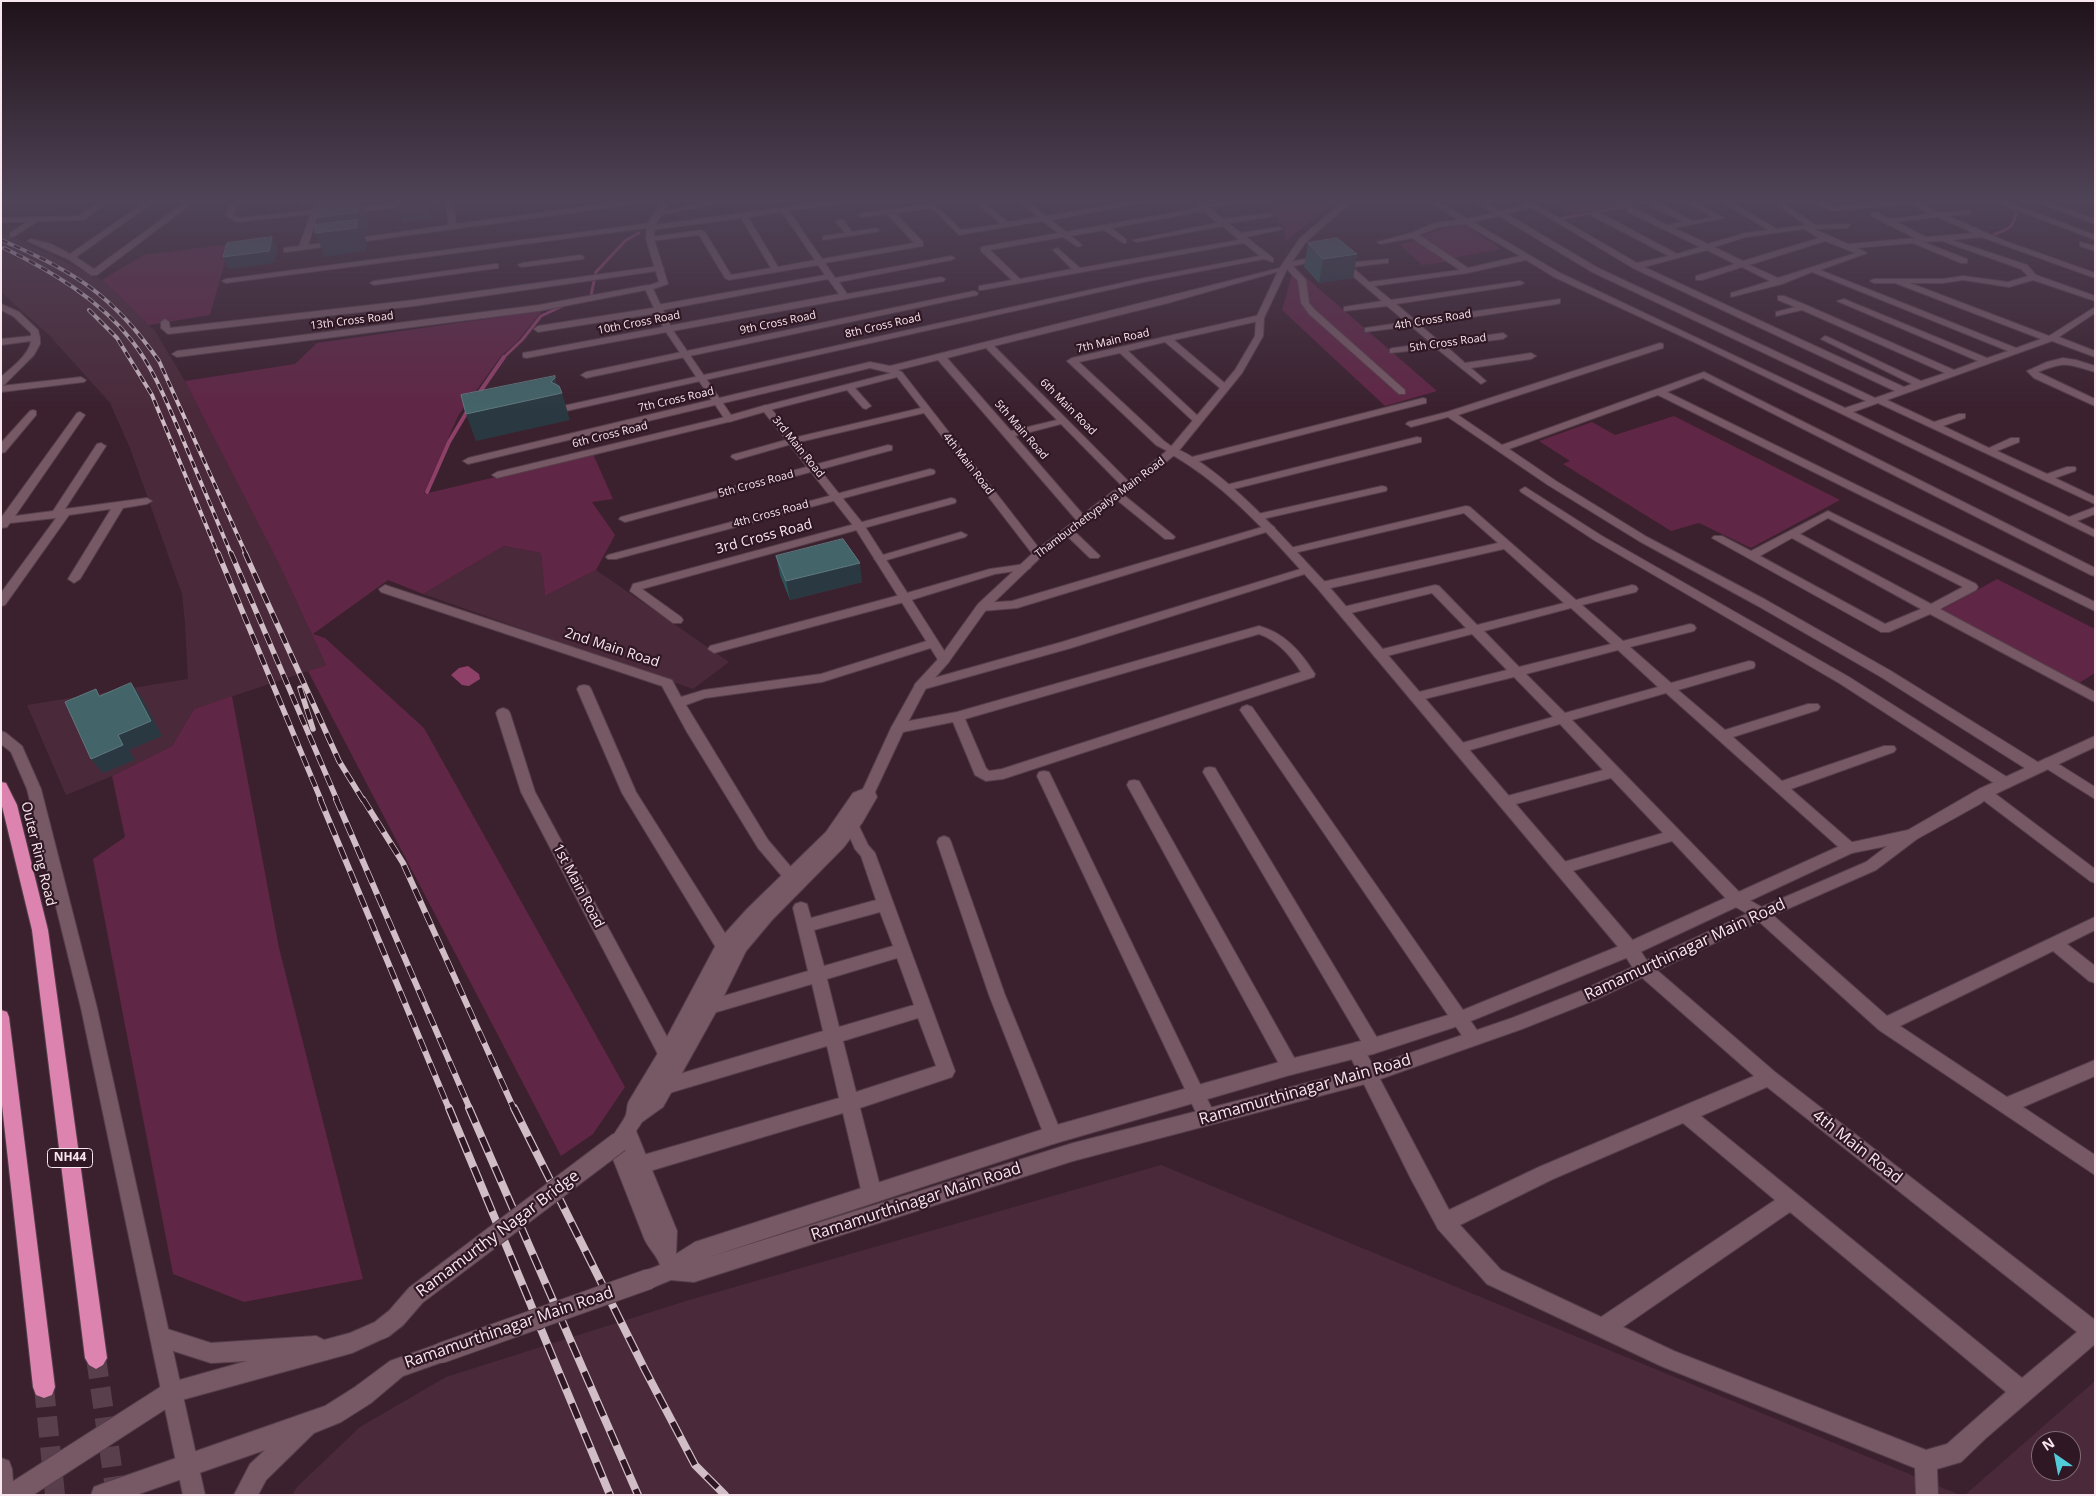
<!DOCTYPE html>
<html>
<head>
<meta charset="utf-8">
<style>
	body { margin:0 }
	#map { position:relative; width:2096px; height:1496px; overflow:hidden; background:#3b212e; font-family:"Open Sans",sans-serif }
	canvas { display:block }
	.frame { position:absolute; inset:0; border:2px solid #f9e7ef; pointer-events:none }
	.north { position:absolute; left:2031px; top:1431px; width:50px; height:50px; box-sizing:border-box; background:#301724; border:1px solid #806a75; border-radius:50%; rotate:327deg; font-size:14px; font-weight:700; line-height:20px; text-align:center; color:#f9e7ef }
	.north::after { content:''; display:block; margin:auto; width:18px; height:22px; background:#52cbd9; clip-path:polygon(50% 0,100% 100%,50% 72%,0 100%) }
</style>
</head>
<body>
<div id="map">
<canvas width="2096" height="1496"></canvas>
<div class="frame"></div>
<div class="north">N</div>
</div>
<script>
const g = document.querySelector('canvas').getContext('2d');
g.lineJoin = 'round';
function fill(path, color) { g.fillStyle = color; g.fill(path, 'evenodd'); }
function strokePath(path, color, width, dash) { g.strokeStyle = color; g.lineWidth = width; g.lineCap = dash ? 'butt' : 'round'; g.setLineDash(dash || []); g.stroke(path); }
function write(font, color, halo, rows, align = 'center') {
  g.font = font + ' "Open Sans",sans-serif'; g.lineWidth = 4.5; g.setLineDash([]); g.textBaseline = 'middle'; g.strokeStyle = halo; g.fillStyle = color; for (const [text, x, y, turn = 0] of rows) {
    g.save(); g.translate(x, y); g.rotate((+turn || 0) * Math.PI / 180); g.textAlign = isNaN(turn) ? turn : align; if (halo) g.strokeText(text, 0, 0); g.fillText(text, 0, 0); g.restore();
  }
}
const built = new Path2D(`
	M1,234L18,239L102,280L155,331L188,386L279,564L326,665L194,709L172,746L112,776L66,795L27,705L188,679L185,623L182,594L130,448L110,403L50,336L1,292Z
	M504,546L541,553L545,596L596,570L729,662L693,689L423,594Z
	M1161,1165L1960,1495H292L297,1487L360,1427L446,1377L686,1301Z
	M2095,1381V1495H1965ZM2041,1441H2071V1471H2041Z`);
const green = new Path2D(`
	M1270,202H1335L1286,241L1284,228L1273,214Z
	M1549,202H1641L1573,214Z
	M1462,223L1501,249L1453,258L1419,236Z
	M1416,241L1447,262L1422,265L1399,244Z
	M230,244L210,315L149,325L102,280L144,255Z
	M1294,267L1437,391L1385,406L1282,310Z
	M542,311L516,343L501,356L458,416L424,494L593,454L613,499L592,502L615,535L596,570L545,596L541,553L504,546L423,594L388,580L313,634L325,638L424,728L625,1087L593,1134L561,1156L308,671L326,665L279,564L185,381L295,364L317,343Z
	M1674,416L1840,500L1751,548L1699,523L1671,531L1563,464L1570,461L1539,441L1592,422L1615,435Z
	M1997,579L2095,629V673L2079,683L1941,610Z
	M232,696L279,948L363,1279L244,1302L173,1274L93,859L125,837L112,776L172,746L194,709Z`);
const water = new Path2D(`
	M468,666L479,674L480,679L469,686L462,685L451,675L459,668Z`);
const streamFar1 = new Path2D(`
	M1554,220L1649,202
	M1995,234C2011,229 2014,226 2017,209L2011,202
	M587,300H590L596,272L626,240L639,233
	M503,358L522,340L541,316L567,304`);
const stream = new Path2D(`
	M477,396L504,357
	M427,492L449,442L468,410`);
const trunkTunnel = new Path2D(`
	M96,1358L116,1495
	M44,1387L55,1495`);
const minor = new Path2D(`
	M1,202H17L13,204H1Z
	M99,202H108L84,220L38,221L13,237H10V233L27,222H1V218L79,216Z
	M145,202H154L76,257L94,269L185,202H194L97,275H91L68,259L27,241L31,239L51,244L70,254Z
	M232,202H240L233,214L238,218L305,211L336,202H346L319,212L308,245L449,225L445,202H453L456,224L619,202H639L635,204L287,252H284V248L299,246L311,214L237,222L225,215Z
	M403,202H423L419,204L346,214L342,212L346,210Z
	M708,202H724L660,215L656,213Z
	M824,202H843L839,204L789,211L822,259L914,243L887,214L862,217L858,215L862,213L934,204L961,230L1001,224L975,202H983L1008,222L1039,217L1020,202H1028L1046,216L1130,202H1147L1051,220L1066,232L1199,208L1195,204L1198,202L1203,204L1240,202L1236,204L1208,207L1223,219L1270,213L1274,215L1270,217L1228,223L1241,233L1279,227L1283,229L1246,237L1273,258V262L1264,259L1144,282L566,411L561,408L563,406L1144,278L1260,256L1244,243L982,290H979V286L1012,280L981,251V247L1058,233L1043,221L959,235L932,208L895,213L923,242V246L825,263L835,278L951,256L955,258L951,260L839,282L847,294L941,277L945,279L944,281L526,358L523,357V353L839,294L828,279L662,310L658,313L538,332L534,329L538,326L653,308L657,305L825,275L818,265L729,280L725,278L699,235L650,241L646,239L650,237L701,230L705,232L731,275L771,268L741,218L651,230L647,228L226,283L222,281L226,279L651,223L655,225ZM1204,211L1217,223L1133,240L1137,242L1223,226L1239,240L1080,268L1057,248L1053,250L1072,269L1020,279L990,250L1063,237L1078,247L1082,245L1071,236L1104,230L1123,243H1126V239L1111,228ZM782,212L815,260L778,267L748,217Z
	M1430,202H1439L1468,219L1493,213L1475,202H1484L1501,211L1526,204L1523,202H1532L1637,263L1669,256L1592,216V212H1598L1677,254L1700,247L1628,212V208H1634L1667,225L1683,222L1650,205V202H1657L1692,221L1713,217L1686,202H1695L1724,218L1674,228L1708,244L1745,233L1768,230L1722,202H1731L1777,229L1806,225L1773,202H1782L1815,225L1849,224L1850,226L1846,228L1814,229L1848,244L1915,238L1871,216V212H1877L1889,219L1931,214L1911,204L1832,211L1813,202H1823L1833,207L1887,202H1919L1940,213L1970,210V214L1948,216L2005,241L2095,273V278L1981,237L1952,240L2027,265L2036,275L2095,296V301L2033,280L2009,287L1963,280L1943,283H1910L2049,336L2095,307V313L2059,337L2095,351V357L2052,341L1887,400L1934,422L1959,414H1965V418L1943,426L1989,448L2011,438H2019V442L1997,451L2047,474L2067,467H2075L2076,469L2075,471L2055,478L2095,497V504L1878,403L1853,412L2069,517L2095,507V514L2077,521L2095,530V537L1694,342L1554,277L1526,260L1467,273L1374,286L1391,300L1520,281L1524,283L1520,285L1396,304L1415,320L1560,299V303L1557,304L1420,325L1440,342L1503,333L1507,336L1503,339L1446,346L1465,363L1531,353L1536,356L1531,359L1471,368L1486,381L1481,384L1436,348L1390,353V349L1393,348L1431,343L1411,326L1365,332V328L1406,322L1387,306L1344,311V307L1382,301L1334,260L1316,261L1293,266L1306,280L1309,303L1315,310L1405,390V394H1399L1309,314L1301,303L1298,281L1287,269L1168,303L994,346L1134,487L1129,490L1125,489L1061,424L1015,436L1086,518L1088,520L1082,523L1078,522L938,360L898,370L902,372L1042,552L1044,554L1038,557L1034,556L924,413L795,443L736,460L731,457L732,455L793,438L921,408L897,377L855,388L871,406L866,409L863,408L847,390L766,411L761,408L763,406L891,373L870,368L468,464L463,461L468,458L870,362L890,366L1284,267V263L1316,257L1336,256L1347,263L1388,259V263H1385L1352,267L1369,282L1460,270L1412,238L1381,244L1377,242L1411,233L1435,223L1459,220ZM1531,207L1633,268L1895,391L1875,398L1598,268L1507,214ZM1499,216L1592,272L1866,401L1845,408L1560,273L1473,222ZM1938,217L1973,233L1926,237L1896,222ZM1465,224L1520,256L1468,268L1419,235L1439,227ZM1804,229L1819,238L1743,261L1714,247L1746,237ZM1825,241L1856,253L1778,278L1749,265ZM1942,241L2021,269L2028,276L2008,282L1963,276L1943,279H1874L1870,281L1874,283H1895L2041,339L2016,348L1820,270L1867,253L1857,248L1913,243L1961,263H1967V259L1923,242ZM1707,250L1735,264L1696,276V280H1702L1742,267L1770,281L1731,293V297L1782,284L1812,272L2008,351L1987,358L1844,299L1837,301L1978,361L1954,370L1806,305L1784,296H1778V300L1795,307L1776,312V316L1802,310L1945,373L1921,381L1828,337L1825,336L1821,339L1912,384L1904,387L1644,267ZM986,348L1057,420L1011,431L947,358Z
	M1996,202H2007L2095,235V240Z
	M2037,202H2048L2095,219V224Z
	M837,220H843L852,232L876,228L880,230L876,232L823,240V236L845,233L836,222Z
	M2080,242L2095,246V251L2080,246Z
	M580,255L584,257L583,259L522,267L518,265L522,263Z
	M495,264H498V268L374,285L370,283L374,281Z
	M660,266L664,268L663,270L414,306L168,334L161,328V322L165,319L169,322L170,328L414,300Z
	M648,285L652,287L651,289L539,311L177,357L172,354L177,351L539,305Z
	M974,291L978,293L977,295L586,378L581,375L586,372Z
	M1,304L19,312L38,330L40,338V344L34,355L4,385L1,386V377C11,368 29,355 31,341L1,345V339L31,336V333L13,316L1,310Z
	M1260,315L1263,316V320L1174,340L1227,385V389H1221L1165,342L1128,351L1200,418V422H1194L1120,353L1079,362L1164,441L1178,451L1173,454L1156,445L1067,361L1072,358Z
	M1660,343L1663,344V348L1458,415L1502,445L1704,372L2095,568V576L2091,575L1703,378L1667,392L2095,602V611L1658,395L1509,449L1556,481L1647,537L1766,600L1891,671L2041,764L2043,768L2041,772H2031L1881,677L1758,606L1639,541L1548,485L1448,417L1411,427L1406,424L1408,422L1447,412Z
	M2063,358L2076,360L2095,366V372C2067,364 2066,361 2038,372L2095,399V406L2034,378L2027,371L2047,362Z
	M81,377L86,380L84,382L1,392V386Z
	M1423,398L1426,399V403L1192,463L1187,460L1188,458Z
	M33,410L36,411V415L5,452L1,453V443L30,411Z
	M80,412L85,415L15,516L53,511L97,444L101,443L106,446L65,509L147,498L152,501L147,504L123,508L80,579L74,583L68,579L111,509L69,515L5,605L1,606V593L56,518L10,523L7,527L1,528V518L77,413Z
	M729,416L734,419L732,421L497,478L492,475L497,472Z
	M1417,437L1421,438V442L1226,491L1221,488L1222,486Z
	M888,445L892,446V450L629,521L625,522L619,519L621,517Z
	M930,469L934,470L935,472L934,474L616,559H608L606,557L608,555Z
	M1382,486L1386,487L1387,489L1386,491L1258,520L1253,517L1258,514Z
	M1525,487L1602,536L1849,677L2010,779L2012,783L2010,787L2005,788L2000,787L1839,683L1594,540L1521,492L1520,490Z
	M1116,491L1120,492L1173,535L1175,537L1173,539H1165L1112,496L1111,494L1112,492Z
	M951,498L955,499L956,501L955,503L642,589L681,617L683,620L681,623H673L630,591L633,584Z
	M1466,506L1470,507L1576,600L1632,585L1636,586L1638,589L1636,592L1582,605L1623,641L1690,624L1694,625L1696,628L1694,631L1630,647L1671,683L1749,661L1754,662L1755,665L1754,668L1678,690L1725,730L1808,704H1818L1820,707L1818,710L1733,737L1782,781L1884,746H1894L1896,749L1894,752L1791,789L1854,844L1856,848L1854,852L1849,854L1844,852L1666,693L1572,720L1744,897L1767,910L1887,1016L2095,917V930L2067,944L2095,966V983L2089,981L2053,951L1900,1026L2007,1097L2095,1060V1076L2023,1107L2095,1155V1175L1879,1030L1755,918L1732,905L1672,841L1562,874L1557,872L1554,868L1557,864L1663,833L1611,778L1505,807L1500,806L1498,802L1500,798L1603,770L1560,724L1460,753L1455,751L1453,748L1455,745L1553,717L1514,677L1416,701L1411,700L1409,697L1411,694L1507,670L1472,634L1379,658L1375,657L1373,654L1375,651L1466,628L1432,593L1343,615L1337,611L1339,608L1435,585L1439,586L1477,625L1564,603L1504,549L1322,590L1316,586L1322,582L1498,543L1464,513L1290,554L1284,551L1286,549ZM1571,608L1611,644L1519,667L1484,631ZM1618,650L1658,687L1565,713L1526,674Z
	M1828,511L1976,584L1978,587L1976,590L1940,609L2095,692V702L1930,614L1889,632H1881L1712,538L1714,536H1722L1751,551ZM1828,518L1963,587L1931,604L1800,534ZM1792,538L1921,609L1885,624L1760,556Z
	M1269,525L1273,526L1275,528L1273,530L1017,608L982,611L976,607L982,603L1012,601Z
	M1068,528L1072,529L1098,554L1100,556L1098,558H1090L1064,533L1062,531Z
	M961,532L967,535L965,537L880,562L874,559L876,557Z
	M1025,564L1029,565L1031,567L1029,569L995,574L908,601L714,653L708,649L710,646L900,595L990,569Z
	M1307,567L1313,570L1311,572L1071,648L921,690L914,686L916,683L1062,642Z
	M385,585L672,680L681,697L704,690L821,674L933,639L939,643L937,646L822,682L705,698L686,705L768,840L796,873L799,877L796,881L791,883L786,881L758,848L687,732L662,686L381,592L379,589Z
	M1259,626C1285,633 1301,652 1315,674L1314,677L1003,779L986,781L975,775L953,722L898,733L893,731L891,728L893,725L898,723L957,712ZM1259,634C1277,640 1291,656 1301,672L1002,769L989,771L986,768L965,719Z
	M584,685L589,686L591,689L636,792L730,941L732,946L730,951L724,953L718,951L622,793L577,689L579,686Z
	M1247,705L1252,707L1479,1033L1482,1038L1479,1043L1473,1046L1467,1043L1242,713L1240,710L1242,707Z
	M503,708L508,710L510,713L535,792L673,1048L676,1054L673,1060L667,1062L661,1060L521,792L496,713L498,710Z
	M2049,758L2095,787V799L2044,767L2042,763L2044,759Z
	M1210,767L1215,768L1379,1041L1382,1046L1379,1051L1373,1054L1367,1051L1203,772L1205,768Z
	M1044,771L1049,772L1051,776L1213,1111L1216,1117L1213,1123L1207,1125L1201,1123L1037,776L1039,772Z
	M1134,780L1139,781L1296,1061L1299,1067L1296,1073L1290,1075L1284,1073L1127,785L1129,781Z
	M852,820L857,822L868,845L875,853L955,1071L952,1077L860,1108L882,1194L879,1201L872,1203L865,1201L862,1194L843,1113L640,1174L633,1171L631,1165L633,1159L640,1156L839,1098L827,1046L666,1094L660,1092L657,1086L660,1080L666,1078L823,1031L812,984L710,1014L704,1012L702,1007L704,1002L710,1000L808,971L793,908L795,904L801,902L807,904L811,918L876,900L861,856L855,849L845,826L847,822ZM880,912L893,946L824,966L814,930ZM897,958L914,1005L839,1027L827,979ZM918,1018L936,1066L856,1092L843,1041Z
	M944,836L949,838L951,842L1005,995L1062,1135L1059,1141L1053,1144L1047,1141L1044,1135L989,995L937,842L939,838Z
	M1645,963L1651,965L1775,1072L2095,1320V1344L1986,1438L1961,1462L1937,1469L1938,1495H1916L1915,1468L1661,1366L1487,1284L1438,1229L1411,1179L1347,1050L1350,1045L1356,1042L1362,1045L1449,1210L1539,1167L1754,1076L1639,975L1637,970L1639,965ZM1767,1087L2077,1332L2022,1378L1701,1116ZM1683,1123L1775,1200L1601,1317L1501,1270L1460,1225L1553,1179ZM1790,1212L2006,1392L1947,1444L1926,1450L1674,1351L1623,1327Z`);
const tertiary = new Path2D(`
	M661,202H669L655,225L654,239L668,284L653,289L672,329L731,415L766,405L769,406L864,525L950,660L948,663H940L855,528L764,412L729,422L726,421L664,329L644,287L659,282L646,239L647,225Z
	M1173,448C1185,451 1197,460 1207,467C1252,500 1288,543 1326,583L1636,944L1653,970L1651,975C1637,980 1631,964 1624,954L1318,589C1272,538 1229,487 1169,453L1168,451Z
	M1,731L6,733L22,746L41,789L97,1008L205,1495H183L81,1008L27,789L11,752L1,744Z
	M1984,788L1989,789L2095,869V883L2090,881L1979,797L1977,793L1979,789Z
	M1,1458L9,1461L12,1469L14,1495H1Z`);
const secondary = new Path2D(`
	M1343,202H1351L1306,242L1287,269L1264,318L1263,336L1242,373L1177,453L1133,489L1120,496L1042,556L986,610L948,663L926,688L905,728L875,792L877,797L862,823L844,847L772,920L746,951L716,1012L663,1107L642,1122L636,1131L677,1231L676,1254L695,1242L1053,1126L1290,1059L1373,1038L1458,1012L1624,944L1844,844L1908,830L1979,789L2095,736V747L1989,797L1980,804L1917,839L1876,870L1767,918L1595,1000L1522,1029L1369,1083L1073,1161L694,1282L671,1280L649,1289L642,1286L639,1279L642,1272L660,1265C656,1254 648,1248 644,1238L611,1154C609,1135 617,1132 625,1117C628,1112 626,1106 629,1101L661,1048L718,941L747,909L826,832L853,793L863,789L891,728L916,683L940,657L978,604L1034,552L1112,492L1125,485L1169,449L1235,370L1255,336L1256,318L1279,269L1300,238ZM1887,846L1866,862L1755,910L1583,990L1512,1018L1369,1067L1073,1143L706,1258L1053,1144L1290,1075L1373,1054L1461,1025L1636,954L1852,853Z
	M382,1319L389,1322L392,1329L389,1336L352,1353L178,1401L33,1495H1L4,1487L165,1384L247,1361L211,1363L161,1347L154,1344L151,1337L154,1330L161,1327L211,1343L316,1336L324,1340L350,1333Z
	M441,1343L448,1346L451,1353L448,1360L403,1376L371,1403L341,1422L314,1433L266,1480L258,1495H234L250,1464L265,1450L136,1495H91L94,1487L102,1484L325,1406L355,1387L390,1361Z`);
const trunk = new Path2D(`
	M1,782L6,783L17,805L48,930L107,1358L103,1365L96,1369L89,1365L85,1358L32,930L1,802Z
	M1,1010L7,1012L9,1017L55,1387L52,1395L44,1398L36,1395L33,1387L1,1096Z`);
const railFar3 = new Path2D(`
	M1,240C74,271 113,295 159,361L246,554
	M4,248C51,271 99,299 132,341C154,369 167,403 181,435C198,475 215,515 231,554
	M89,310L117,338L152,395L218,554`);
const railFar2 = new Path2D(`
	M218,553L321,800
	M231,553L337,800
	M245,553L339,761L363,800
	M300,688L313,729`);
const railFar1 = new Path2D(`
	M320,799L449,1109
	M336,799L470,1109
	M363,799L403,863L514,1109`);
const rail = new Path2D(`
	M449,1108L610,1495
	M469,1108L638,1495
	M514,1108L645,1370L695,1465L725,1495`);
const secondaryBridge = new Path2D(`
	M382,1329L396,1318L416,1295L619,1142
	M441,1353L649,1279`);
const wall = new Path2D(`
	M1308,243L1357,254L1353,278L1319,283L1304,267Z
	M776,556L862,582L790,600L780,575Z`);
const shadedWall = new Path2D(`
	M300,202H329L303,208Z
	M359,202H361L368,220L367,235H364L367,243L366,251L325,257L315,233H322L316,218Z
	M395,202H429L430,206L432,219L403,223Z
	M272,237L278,249L274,263L229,269L223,257Z
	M1357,254L1353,278L1319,283L1323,259Z
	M555,378L560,394L562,393L570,420L476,441L466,414L551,382Z
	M860,563L862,582L790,600L786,581Z
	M131,683L142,698L162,736L129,750L135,760L103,773L91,759L118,735Z`);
const building = new Path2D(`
	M316,202H359L358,212L316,218Z
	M357,220V228L315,233V225Z
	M272,237L269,251L223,257L227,243Z
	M1337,238L1357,254L1323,259L1308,243Z
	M555,376V378L551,382L559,386L562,393L466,414L461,395Z
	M843,539L860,563L786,581L776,556Z
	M131,683L151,721L118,735L123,745L91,759L65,702L96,689L99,696Z`);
const farStreetnames = [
	["4th Cross Road",1433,320,-9],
	["13th Cross Road",352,321,-7],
	["10th Cross Road",639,323,-11],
	["9th Cross Road",778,323,-12],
	["8th Cross Road",883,326,-13],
	["7th Main Road",1113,341,-13],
	["5th Cross Road",1448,343,-8],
	["7th Cross Road",676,400,-13],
	["6th Main Road",1068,407,45],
	["5th Main Road",1021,430,49],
	["6th Cross Road",610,435,-14],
	["3rd Main Road",798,447,51],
	["4th Main Road",968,464,52],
	["5th Cross Road",756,484,-15],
	["Thambuchettypalya Main Road",1100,508,-37],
	["4th Cross Road",771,514,-15]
];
const shields = [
	[70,1158,45]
];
const shieldNames = [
	["NH44",70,1158]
];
const streetNames = [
	["3rd Cross Road",764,537,-15],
	["2nd Main Road",612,648,18],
	["Outer Ring Road",38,854,76],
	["1st Main Road",578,886,62]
];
const nearStreetnames = [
	["Ramamurthinagar Main Road",1685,950,-25],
	["Ramamurthinagar Main Road",1305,1090,-16],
	["4th Main Road",1857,1147,38],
	["Ramamurthinagar Main Road",916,1202,-18],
	["Ramamurthy Nagar Bridge",498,1234,-37],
	["Ramamurthinagar Main Road",509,1328,-19]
];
fill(built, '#4a2a3a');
fill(green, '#602645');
fill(water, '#8f4069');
strokePath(streamFar1, '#8f4069', 3);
strokePath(stream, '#8f4069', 4);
strokePath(trunkTunnel, '#583f4b', 20, [20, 10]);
strokePath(minor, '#553e4a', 2);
strokePath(tertiary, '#553e4a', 2);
strokePath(secondary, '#553e4a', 2);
strokePath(trunk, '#553e4a', 2);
fill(minor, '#775966');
fill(tertiary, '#775966');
fill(secondary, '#775966');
fill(trunk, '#dc84af');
strokePath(railFar3, '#d0bdc6', 4);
strokePath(railFar2, '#d0bdc6', 5.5);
strokePath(railFar1, '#d0bdc6', 6);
strokePath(rail, '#d0bdc6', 8);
strokePath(railFar3, '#301724', 2.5, [7]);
strokePath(railFar2, '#301724', 4, [11]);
strokePath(railFar1, '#301724', 4.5, [13]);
strokePath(rail, '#301724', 5.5, [16]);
strokePath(secondaryBridge, '#553e4a', 22, []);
strokePath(secondaryBridge, '#775966', 20);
fill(wall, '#2d5458');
fill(shadedWall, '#2a3941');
fill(building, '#436469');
strokePath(building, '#60787e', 1);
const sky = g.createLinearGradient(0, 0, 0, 411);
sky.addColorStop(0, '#201219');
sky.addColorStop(0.49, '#4f4357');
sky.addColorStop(1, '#4f435700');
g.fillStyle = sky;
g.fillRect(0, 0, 2096, 411);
write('11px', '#f9e7ef', '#301724', farStreetnames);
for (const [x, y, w] of shields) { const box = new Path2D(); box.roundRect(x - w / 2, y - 9.5, w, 19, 4); g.fillStyle = '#301724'; g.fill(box); strokePath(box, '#f9e7ef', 1); }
write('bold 12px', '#f9e7ef', null, shieldNames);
write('14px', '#f9e7ef', '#301724', streetNames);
write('16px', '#f9e7ef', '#301724', nearStreetnames);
</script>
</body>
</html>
